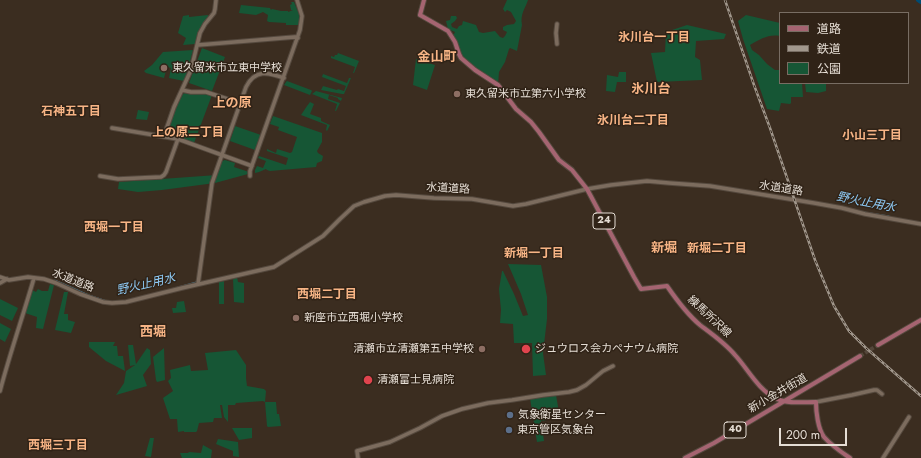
<!DOCTYPE html>
<html>
<head>
<meta charset="utf-8">
<style>
	body { margin:0 }
	#map { position:relative; width:921px; height:458px; overflow:hidden; background:#3b2d20; font-family:Jost,"Noto Sans JP",sans-serif }
	canvas { display:block }
	.legend { position:absolute; left:779px; top:12px; width:130px; height:72px; box-sizing:border-box; background:#302317; border:1px solid #786d63; margin:0; padding:5px 7px; list-style:none; font-size:12px; color:#e5ddd4 }
	.legend li { display:flex; align-items:center; gap:8px; height:20px }
	.legend b { width:20px; border:1px solid #786d63 }
	.scale { position:absolute; left:779px; top:428px; width:68px; height:18px; box-sizing:border-box; border:2px solid #e5ddd4; border-top:0; padding-left:5px; font-size:12px; line-height:14px; white-space:nowrap; color:#e5ddd4; -webkit-text-stroke:3px #302317; paint-order:stroke }
</style>
</head>
<body>
<div id="map">
<canvas width="921" height="458"></canvas>
<ul class="legend">
<li><b style="height:5px;background:#a56471"></b>道路</li>
<li><b style="height:5px;background:#a1978c"></b>鉄道</li>
<li><b style="height:11px;background:#165635"></b>公園</li>
</ul>
<div class="scale">200 m</div>
</div>
<script>
const g = document.querySelector('canvas').getContext('2d');
g.lineJoin = 'round';
function fill(path, color) { g.fillStyle = color; g.fill(path, 'evenodd'); }
function strokePath(path, color, width, dash) { g.strokeStyle = color; g.lineWidth = width; g.lineCap = dash ? 'butt' : 'round'; g.setLineDash(dash || []); g.stroke(path); }
function write(font, color, halo, rows, align = 'center') {
  g.font = font + ' Jost,"Noto Sans JP",sans-serif'; g.lineWidth = 3; g.setLineDash([]); g.textBaseline = 'middle'; g.strokeStyle = halo; g.fillStyle = color; for (const [text, x, y, turn = 0] of rows) {
    g.save(); g.translate(x, y); g.rotate((+turn || 0) * Math.PI / 180); g.textAlign = isNaN(turn) ? turn : align; if (halo) g.strokeText(text, 0, 0); g.fillText(text, 0, 0); g.restore();
  }
}
const green = new Path2D(`
	M507,0H528C525,9 520,14 522,25L517,51L510,48L509,49L505,62L499,72L498,85C486,77 466,69 458,57L459,55L453,36L455,32L448,29L446,21L450,20L451,16H456L457,18L455,21L451,24L452,27L457,29L459,26L462,25L463,21L476,25L479,32L483,33L495,31L500,37L503,38L505,36L507,32L503,30V27L507,25L514,24L516,21L511,12L507,10L505,12L503,9Z
	M291,2H294L299,14V25H286V23L269,22L267,21L268,15L263,12L256,15L239,13L241,5L270,8L271,10L272,9L281,11H288V12L293,10H291L290,5L292,4Z
	M189,15V17L208,15V17L200,29L195,44L183,45L186,38L178,33L183,16Z
	M746,15L780,23V36C768,34 761,39 750,45L752,50L759,55L767,64L775,70H780V83H802L803,97H791V103L790,104L781,103L779,111L767,109L743,39L738,21Z
	M687,25L726,34L724,39L696,41L695,57L700,60L702,80L657,82L651,53L665,52L666,32Z
	M202,48L225,57L212,91L189,83Z
	M193,50L188,69H187L186,75L184,81L169,78L171,68L167,67L164,78L146,73L144,71L152,65L163,52Z
	M338,53L359,61L354,73H353L355,67L331,58V56L334,57L335,55H337Z
	M416,59L435,65L427,90L413,85Z
	M619,72H626V82H617L615,92L606,91L607,75L618,77Z
	M323,74L347,83L349,78H351L344,94H342L321,90L323,86L337,90L338,89L344,91L346,86L322,77Z
	M287,81L311,90L312,91L310,95L284,85L286,82Z
	M805,83H826V91L818,93L806,92Z
	M316,91L342,98L341,101L338,99V98L329,95L328,99L340,103L336,111H335L337,104L312,94Z
	M185,93L189,94L204,93L212,95L194,143L169,135L167,132L174,111L183,94Z
	M310,102L314,104L310,114L321,118V121L330,125L327,131L326,130L327,125L301,115L307,106Z
	M138,110L149,112L147,120L136,119Z
	M273,116L322,133V142L317,151L318,153L323,156L322,161L317,163L316,167L270,171L267,170L266,169L259,172L255,173V170L257,166L263,168L266,161L258,158L259,156L286,165L288,158L267,151V149L276,153L277,149L290,153L292,152L297,137L278,130L279,127L270,124Z
	M235,126L261,135L255,150L230,141Z
	M225,160L235,163L234,167L249,172L248,174L215,183L162,190L138,192L118,189L119,182L217,175L222,161Z
	M508,264L541,265L547,297V319L543,353L546,375L533,376L532,343H514L513,324L500,323L501,310L499,289L502,271H503L514,294L523,316L528,315L521,294Z
	M237,277L238,282L244,283V303L234,302L233,278Z
	M224,281V304H219V282Z
	M50,284L54,285L43,329L36,328L37,317L25,313L32,290L36,292L38,289L42,291H48Z
	M64,292H68L64,314H68V320L75,322L71,333L55,330Z
	M0,299L18,308L12,321L0,315Z
	M184,301L186,312L173,313L172,308H176L177,302Z
	M0,323L11,329L5,342L0,339Z
	M89,342H115L113,346H117L118,356H123L125,371L106,361L89,347Z
	M128,345H133L136,364L147,348L150,350L151,364L143,375L147,386L116,395L124,383L126,371L135,365L130,366Z
	M164,348L165,380L157,382L156,380L153,357Z
	M236,350L246,365V378L247,386L264,389L266,391L265,402L263,401L236,403L235,405H228V422L224,417L222,405H220L222,418H214L213,422L199,423L197,431L196,432H184V431L178,432L177,419H170L163,398L173,391L168,381L171,378L170,370L190,365L191,371L208,370L205,353Z
	M556,395L560,418L541,421L544,441L537,442L530,398Z
	M265,402H276L277,414H279L281,426L268,427L267,426Z
	M232,428H252V438L239,440Z
	M150,438H154L151,457L145,456Z
	M218,439L238,442L239,457L233,456V451L216,444Z
	M203,445L212,450L211,458H182L180,453H188L189,452L201,453Z`);
const stream = new Path2D(`
	M807,200L811,201
	M839,206L864,212L889,216
	M55,280L89,295L107,301
	M164,291L196,282`);
const river = new Path2D(`
	M918,0L921,2`);
const primaryTunnel = new Path2D(`
	M860,356L878,345`);
const secondary = new Path2D(`
	M557,44L556,33L557,24
	M198,45L295,37L298,38
	M182,90L191,92H206L240,103
	M112,128L178,139L252,166
	M164,136L174,107L191,70L200,33L205,24L214,13L215,9L216,0
	M100,176L118,179L161,177L164,175L166,172L178,139
	M250,176V171L300,30L302,16L297,0
	M0,277L9,280L28,277L44,279L56,283L80,294L103,302L112,303L126,302L182,288L274,267L323,236L340,219L354,206L364,202L385,196L396,195L434,198L472,199L513,206L526,204L587,189L611,185L647,181L669,183L710,186L814,203L842,208L865,214L921,224
	M0,283L7,279
	M198,284L212,183L246,87C255,69 268,72 284,78
	M0,391C10,353 23,316 34,278
	M816,402L852,395L874,390H877L882,394
	M358,458L357,451L390,442L420,428L442,416L462,409L488,403L512,400L543,395L569,392L577,390L586,385L603,371L613,366
	M883,458L909,417`);
const primary = new Path2D(`
	M424,0L420,15L448,31L455,42L459,54L461,58L475,70L498,85L516,109L531,122L539,132L559,160L572,170L587,189L634,277L641,289L667,286C676,299 688,315 700,325C712,334 725,343 735,355C748,369 758,390 777,399C788,404 803,402 816,402C816,412 818,429 824,437C831,445 841,452 850,458
	M878,345L921,320
	M685,458L714,443L860,356`);
const rail = new Path2D(`
	M725,0L754,85L770,128L815,260L834,306L849,331L866,348L921,396`);
const markers = [
	[164,68,4,"#8d6e63"],
	[457,94,4,"#8d6e63"],
	[296,318,4,"#8d6e63"],
	[482,349,4,"#8d6e63"],
	[526,349,5,"#e0444e"],
	[368,380,5,"#e0444e"],
	[510,415,4,"#5c6f8a"],
	[509,430,4,"#5c6f8a"]
];
const shields = [
	[604,221,22],
	[735,430,22]
];
const shieldNames = [
	["24",604,221],
	["40",735,430]
];
const poiNames = [
	["東久留米市立東中学校",172,68],
	["東久留米市立第六小学校",465,94],
	["新座市立西堀小学校",304,318],
	["清瀬市立清瀬第五中学校",474,349,"right"],
	["ジュウロス会カペナウム病院",535,349],
	["清瀬富士見病院",377,380],
	["気象衛星センター",518,415],
	["東京管区気象台",517,430]
];
const streetNames = [
	["水道道路",448,189,3],
	["水道道路",781,189,9],
	["水道道路",73,281,22],
	["練馬所沢線",709,317,43],
	["新小金井街道",778,394,-30]
];
const neighbourhoodNames = [
	["氷川台一丁目",654,38],
	["石神五丁目",71,112],
	["氷川台二丁目",633,121],
	["上の原二丁目",188,133],
	["小山三丁目",872,136],
	["西堀一丁目",114,228],
	["新堀二丁目",717,249],
	["新堀一丁目",534,254],
	["西堀二丁目",327,295],
	["西堀三丁目",58,446]
];
const waterNames = [
	["野火止用水",866,203,11],
	["野火止用水",146,285,-13]
];
const quarterNames = [
	["金山町",437,58],
	["氷川台",651,90],
	["上の原",232,104],
	["新堀",664,249],
	["西堀",153,333]
];
fill(green, '#165635');
strokePath(stream, '#45778f', 1);
strokePath(river, '#004b72', 4);
strokePath(primaryTunnel, '#54473b', 4, [4, 2]);
strokePath(secondary, '#55493e', 5.5);
strokePath(primary, '#55493e', 6);
strokePath(secondary, '#7c6c5e', 3.5);
strokePath(primary, '#a56471', 4);
strokePath(rail, '#a1978c', 2.5);
strokePath(rail, '#302317', 1, [3]);
for (const [x, y, r, color] of markers) { const dot = new Path2D(); dot.arc(x, y, r, 0, 2 * Math.PI); g.fillStyle = color; g.fill(dot); strokePath(dot, '#302317', 1.5); }
for (const [x, y, w] of shields) { const box = new Path2D(); box.roundRect(x - w / 2, y - 8, w, 16, 3); g.fillStyle = '#302317'; g.fill(box); strokePath(box, '#e5ddd4', 1); }
write('bold 10px', '#e5ddd4', null, shieldNames);
write('11px', '#e5ddd4', '#302317', poiNames, 'left');
write('11px', '#e5ddd4', '#302317', streetNames);
write('bold 12px', '#f7b485', '#302317', neighbourhoodNames);
write('italic 12px', '#8ecaf5', '#302317', waterNames);
write('bold 13px', '#f7b485', '#302317', quarterNames);
</script>
</body>
</html>
